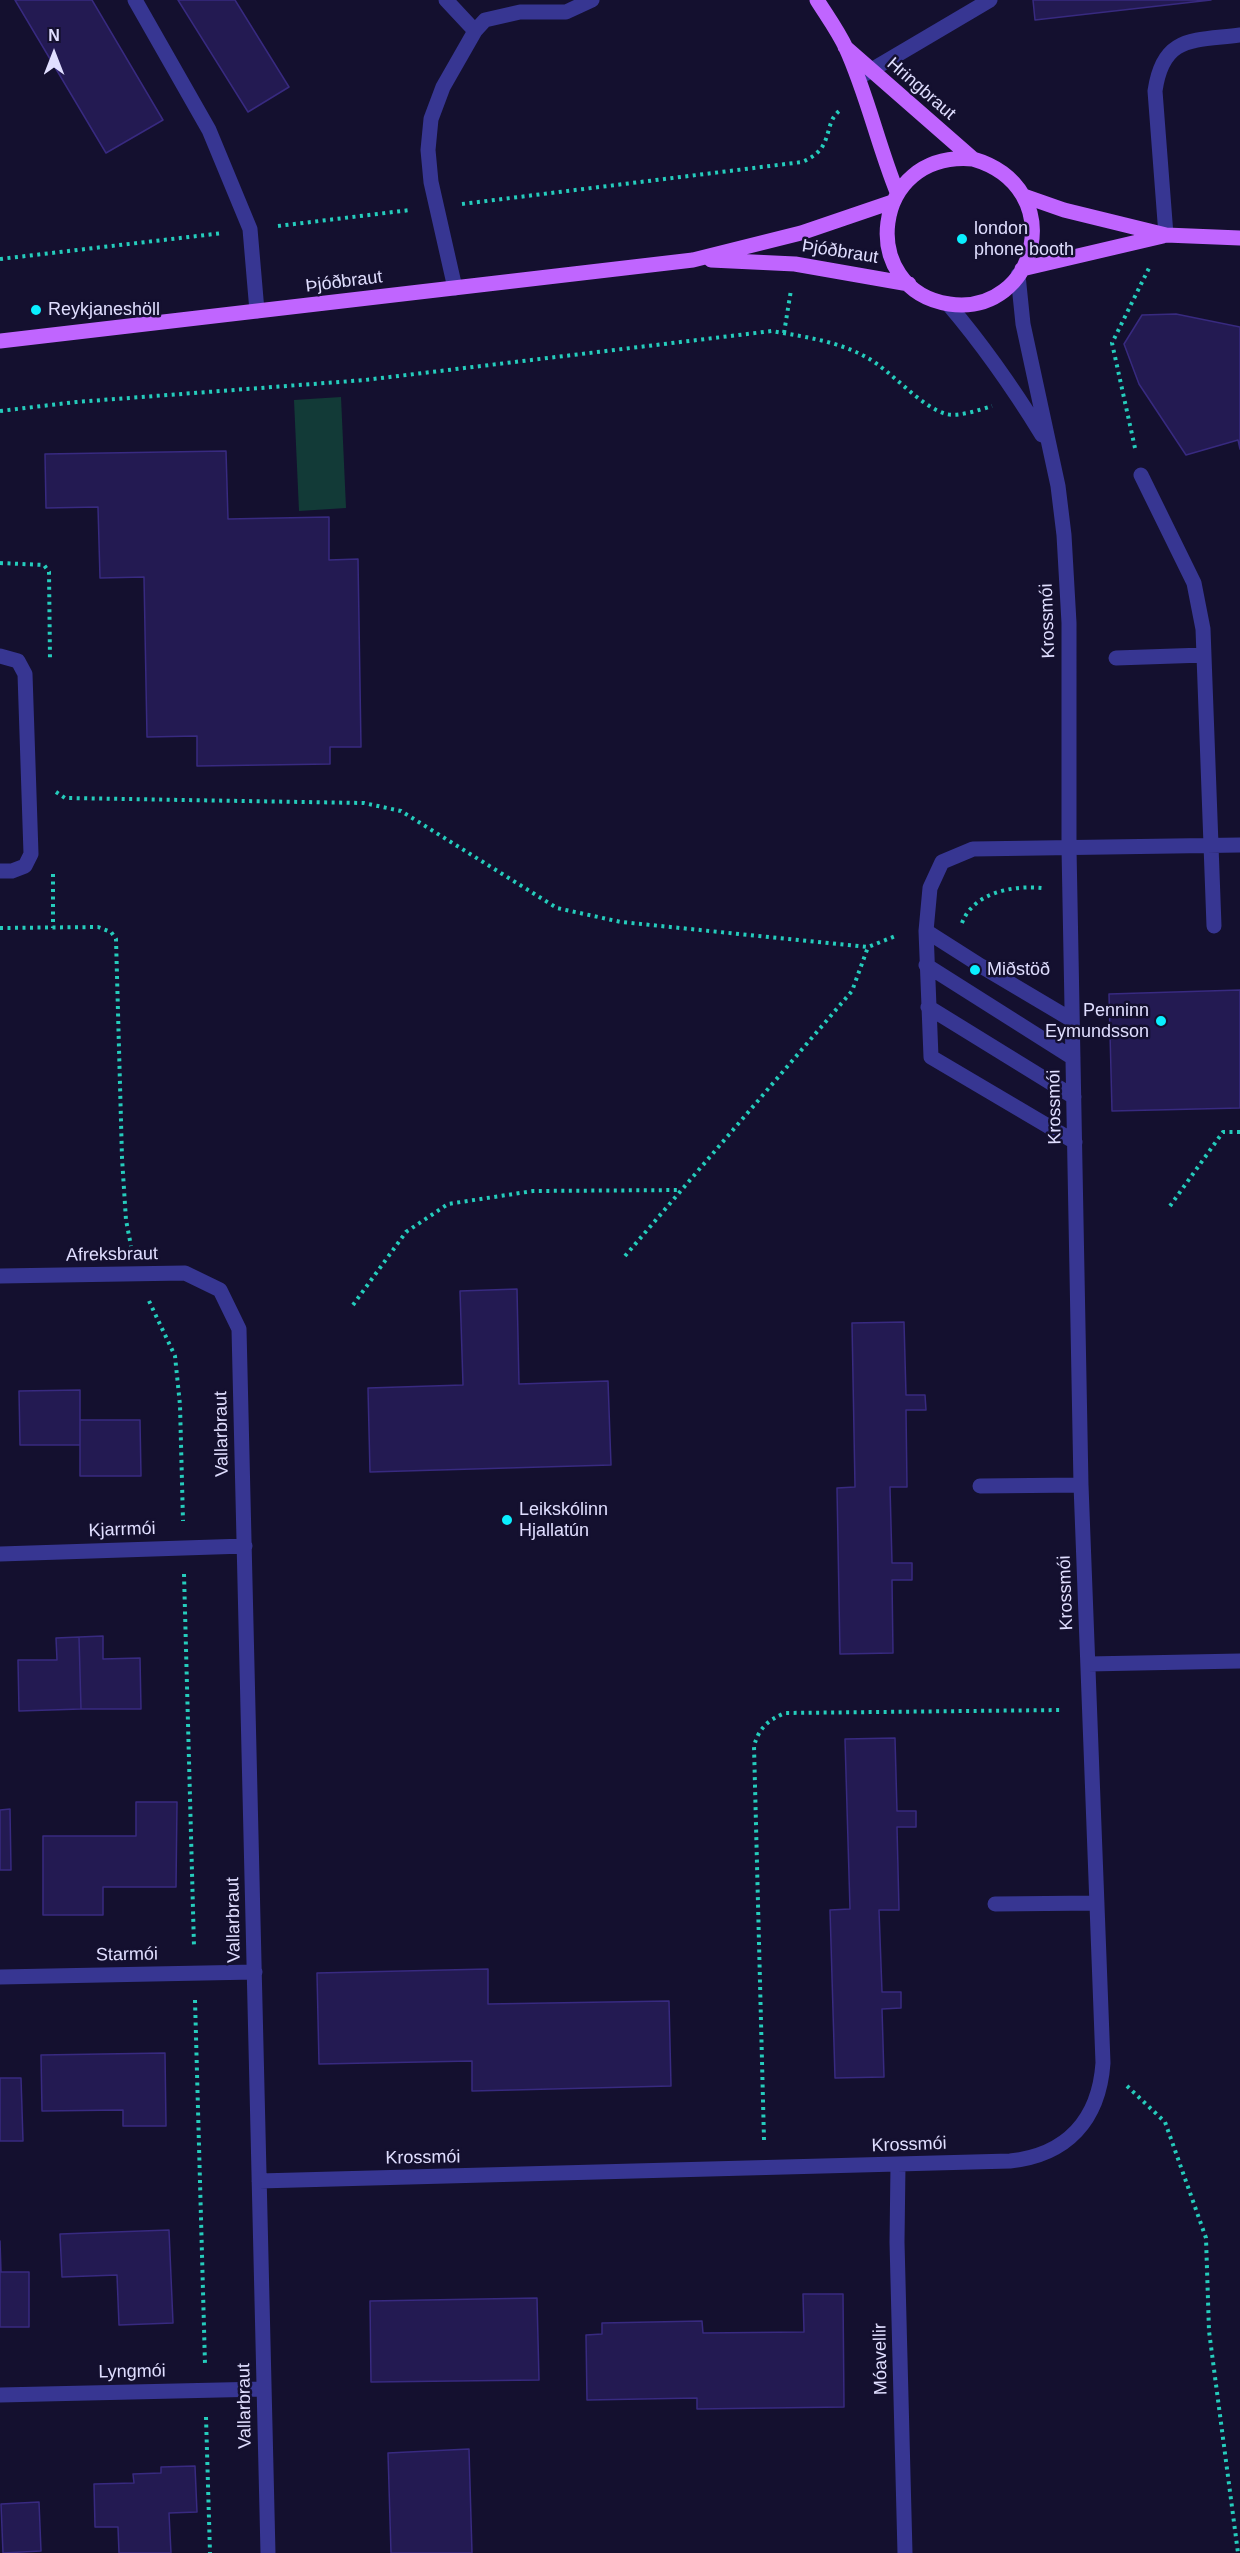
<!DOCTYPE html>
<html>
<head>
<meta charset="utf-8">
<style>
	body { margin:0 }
	#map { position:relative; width:1240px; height:2553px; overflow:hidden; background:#14102f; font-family:Arial,sans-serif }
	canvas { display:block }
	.north { position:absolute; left:24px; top:24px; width:60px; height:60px; -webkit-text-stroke:4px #14102f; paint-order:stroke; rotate:0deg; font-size:16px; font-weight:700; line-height:24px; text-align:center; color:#e0deff }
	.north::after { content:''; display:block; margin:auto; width:21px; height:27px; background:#e0deff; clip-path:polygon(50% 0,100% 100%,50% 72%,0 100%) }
</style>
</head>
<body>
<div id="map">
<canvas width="1240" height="2553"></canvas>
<div class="north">N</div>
</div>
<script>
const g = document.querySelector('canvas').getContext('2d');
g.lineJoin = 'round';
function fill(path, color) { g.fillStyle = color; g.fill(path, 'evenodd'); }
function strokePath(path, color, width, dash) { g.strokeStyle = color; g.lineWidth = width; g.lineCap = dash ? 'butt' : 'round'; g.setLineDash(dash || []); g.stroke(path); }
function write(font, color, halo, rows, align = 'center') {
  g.font = font + ' Arial,sans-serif'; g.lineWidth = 5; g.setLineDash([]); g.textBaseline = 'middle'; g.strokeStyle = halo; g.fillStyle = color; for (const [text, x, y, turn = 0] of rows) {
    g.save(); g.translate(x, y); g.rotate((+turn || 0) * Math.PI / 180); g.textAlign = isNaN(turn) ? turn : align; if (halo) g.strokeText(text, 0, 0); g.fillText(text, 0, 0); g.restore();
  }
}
const green = new Path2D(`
	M341,397L346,508L299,511L294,400Z`);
const building = new Path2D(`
	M15,0H92L163,120L106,153Z
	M178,0H235L289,87L248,112Z
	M1033,0H1211L1035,20Z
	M1176,314L1240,327V449L1238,440L1186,455L1139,384L1124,344L1142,315Z
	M226,451L228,519L329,517V560L358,559L361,747H330V764L197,766V736L147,737L144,577L100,578L98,507L46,508L45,454Z
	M1240,990V1108L1112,1111L1109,994Z
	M517,1289L519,1384L608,1381L611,1465L370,1472L368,1388L463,1385L460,1291Z
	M904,1322L906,1395H925L926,1410H906L907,1487H890L892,1563H912V1580H892L893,1653L840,1654L837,1488L855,1487L852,1323Z
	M80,1390V1445H20L19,1391Z
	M80,1420H140L141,1476H80Z
	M103,1636V1659L140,1658L141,1709H81L79,1637Z
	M79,1637L81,1709L19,1711L18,1660H57L56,1638Z
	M895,1738L897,1811H916V1827H897L899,1910H879L882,1992H901V2008L882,2009L884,2077L835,2078L830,1910L850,1909L845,1739Z
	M136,1802H177L176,1887H103V1915H43V1836H136Z
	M10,1809L11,1870H0V1810Z
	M488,1969V2004L669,2001L671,2086L472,2091V2061L319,2064L317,1973Z
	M165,2053L166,2126H123V2110L42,2111L41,2055Z
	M0,2078H21L23,2141H0Z
	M169,2230L173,2323L119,2325L117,2275L62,2277L60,2234Z
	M0,2241L1,2272H29V2327H0Z
	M803,2294H843L844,2407L697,2409V2398L587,2400L586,2335L602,2334V2323L702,2321L703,2333L804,2332Z
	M537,2298L539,2380L371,2382L370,2301Z
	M469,2449L472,2553H391L388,2453Z
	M195,2466L197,2512L169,2513L171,2553H119L118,2527H95L94,2484L134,2483L133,2474L161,2473V2467Z
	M39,2502L41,2551L3,2553L1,2504Z`);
const path = new Path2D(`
	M462,204L802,162C837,148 821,122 842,109
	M278,226L410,210
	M0,259L223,233
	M784,333L791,290
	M0,411L76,402L365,380L772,331C805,337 837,341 866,357C891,370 919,406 946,414C959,417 979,410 992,406
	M1135,448L1112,343L1149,268
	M0,563L44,565L49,572L50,660
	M56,792L65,798L364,803L401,811L557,908L621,922L868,947L898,935
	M53,874V928
	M962,923C973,893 1012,885 1042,888
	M0,928L98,927L111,932L116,939L122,1158L126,1220L131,1246
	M1170,1206L1223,1132H1240
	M625,1256L852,991L868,947
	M149,1301L175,1356L180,1405L183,1521
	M353,1305L406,1232L448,1204L533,1191L681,1190
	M184,1574L194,1947
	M195,2000L205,2364
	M1127,2086L1165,2122L1206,2238L1209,2331L1238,2553
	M764,2140L754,1746C759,1728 768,1720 785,1713L1061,1710
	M206,2417L210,2553`);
const minor = new Path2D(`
	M135,0L209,130L250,229L257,311
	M446,0L475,31
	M863,75L990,0
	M1166,235L1155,91C1163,35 1193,41 1240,35
	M455,288L431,182L428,150L431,119L443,87L475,31L485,20L520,12H566L592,0
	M948,304C983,345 1013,388 1042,435
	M1141,475L1194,583L1203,629L1214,926
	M0,656L18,661L25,674L31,854L25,866L12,871H0
	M1116,658L1204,655
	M926,931L981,966L1072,1020
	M926,965L1073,1058
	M928,1007L1074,1097
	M1075,1142L931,1057L926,931L930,888L942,862L973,849L1240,845
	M0,1276L185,1273L220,1290L239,1329L268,2553
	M980,1486L1081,1485
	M0,1554L245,1546
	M1088,1664L1240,1661
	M995,1904L1097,1903
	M0,1977L255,1972
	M898,2165L897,2242L905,2553
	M259,2181L1010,2161C1067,2155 1099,2120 1103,2063L1081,1485L1069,848V623L1064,535L1058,486L1023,324L1018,275
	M0,2395L264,2389`);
const major = new Path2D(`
	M817,0C827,16 838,31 846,48C867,94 878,145 897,192
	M845,47L973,159C1070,187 1038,317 949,304C857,290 870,150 973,159
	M1024,196L1064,210L1166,235L1240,238
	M711,260L795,264L909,284
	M1022,269L1163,236
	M0,341L693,260L801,233L892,202`);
const markers = [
	[962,239,6,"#0aefff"],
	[36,310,6,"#0aefff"],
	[975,970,6,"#0aefff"],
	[1161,1021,6,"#0aefff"],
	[507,1520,6,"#0aefff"]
];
const streetNames = [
	["Hringbraut",921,89,41],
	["Þjóðbraut",840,252,9],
	["Þjóðbraut",344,282,-7],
	["Krossmói",1048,621,-92],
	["Krossmói",1055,1107,-91],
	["Afreksbraut",112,1255,-1],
	["Vallarbraut",222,1434,-91],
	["Kjarrmói",122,1530,-2],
	["Krossmói",1066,1593,-92],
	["Vallarbraut",234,1920,-91],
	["Starmói",127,1955,-1],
	["Krossmói",909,2145,-2],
	["Krossmói",423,2158,-1],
	["Móavellir",881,2359,-91],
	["Lyngmói",132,2372,-1],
	["Vallarbraut",245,2406,-91]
];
const poiNames = [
	["london",974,229],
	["phone booth",974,250],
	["Reykjaneshöll",48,310],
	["Miðstöð",987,970],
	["Penninn",1149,1011,"right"],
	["Eymundsson",1149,1032,"right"],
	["Leikskólinn",519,1510],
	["Hjallatún",519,1531]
];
fill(green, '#123a37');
fill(building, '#231a52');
strokePath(building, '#382a80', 1.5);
strokePath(path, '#25ccbc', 4, [3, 4.5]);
strokePath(minor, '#373692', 15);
strokePath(major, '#c065ff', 15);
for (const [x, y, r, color] of markers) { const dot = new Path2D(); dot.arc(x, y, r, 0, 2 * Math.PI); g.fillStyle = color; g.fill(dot); strokePath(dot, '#14102f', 2); }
write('18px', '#e0deff', '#14102f', streetNames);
write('18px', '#e0deff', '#14102f', poiNames, 'left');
</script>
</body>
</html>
